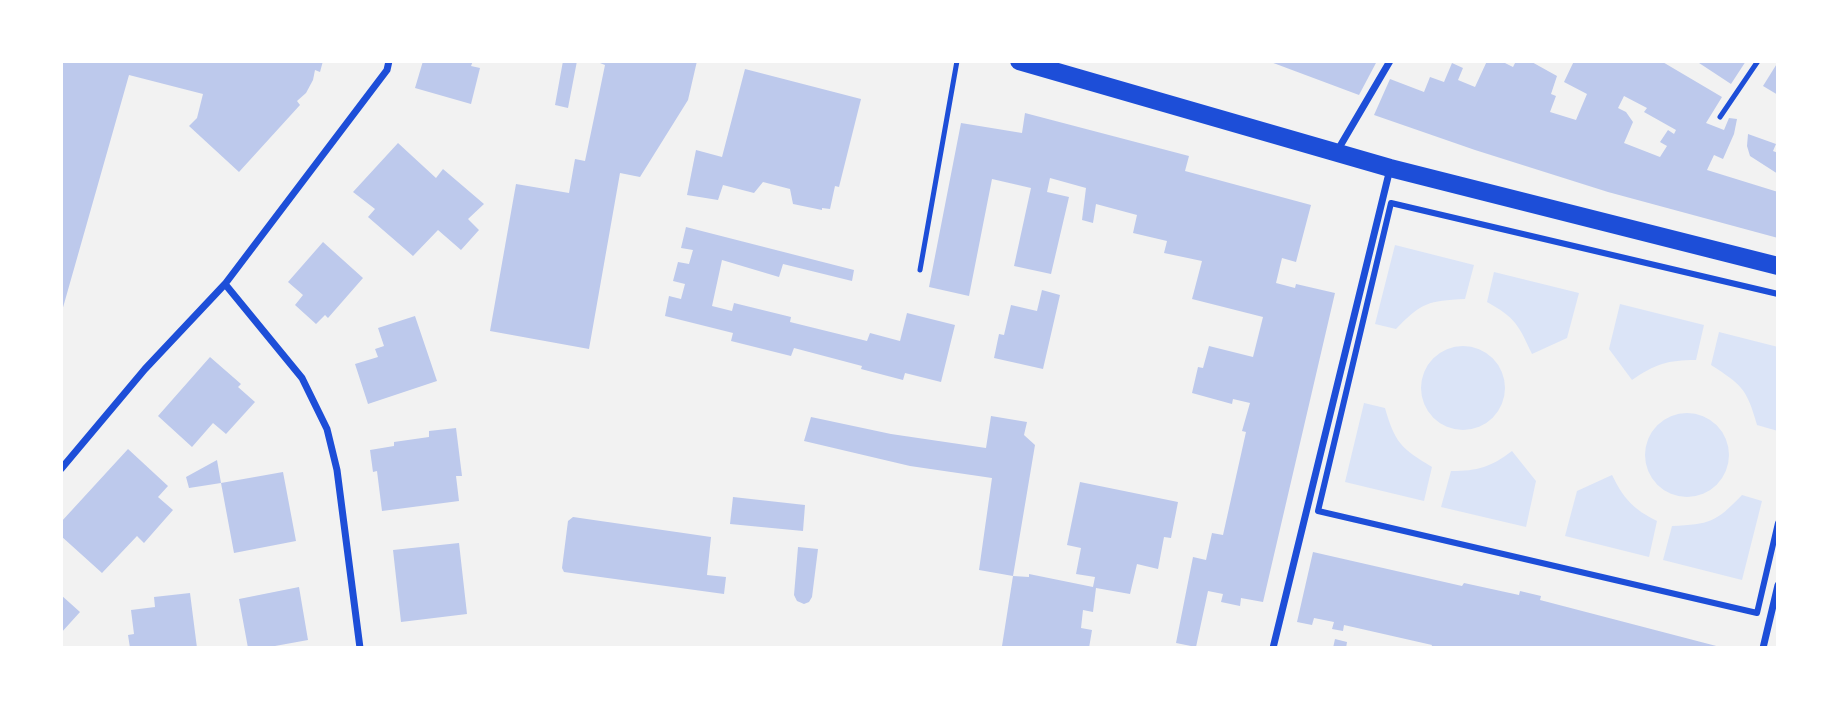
<!DOCTYPE html>
<html>
<head>
<meta charset="utf-8">
<style>
	body { margin:0 }
	#map { position:relative; width:1839px; height:709px; overflow:hidden; background:#f2f2f2; font-family:Barlow,sans-serif }
	canvas { display:block }
	.frame { position:absolute; inset:0; border:63px solid #fff; pointer-events:none }
</style>
</head>
<body>
<div id="map">
<canvas width="1839" height="709"></canvas>
<div class="frame"></div>
</div>
<script>
const g = document.querySelector('canvas').getContext('2d');
g.lineJoin = 'round';
function fill(path, color) { g.fillStyle = color; g.fill(path, 'evenodd'); }
function strokePath(path, color, width, dash) { g.strokeStyle = color; g.lineWidth = width; g.lineCap = dash ? 'butt' : 'round'; g.setLineDash(dash || []); g.stroke(path); }
const green = new Path2D(`
	M1395,245L1474,265L1465,299C1428,301 1422,302 1396,329L1375,324Z
	M1494,272L1579,293L1567,338L1532,354C1519,326 1516,318 1487,302Z
	M1620,304L1704,325L1696,360C1668,360 1655,364 1632,380L1609,349Z
	M1719,332L1778,347V431L1757,425C1747,389 1742,385 1711,365Z
	M1421 388a42 42 0 1 1 84 0a42 42 0 1 1-84 0Z
	M1364,403L1385,408C1395,443 1401,448 1432,467L1424,501L1345,482Z
	M1645 455a42 42 0 1 1 84 0a42 42 0 1 1-84 0Z
	M1512,451L1536,481L1526,527L1441,507L1451,471C1478,471 1491,467 1512,451Z
	M1612,475C1624,499 1633,509 1657,521L1649,557L1565,536L1577,491Z
	M1742,495L1762,501L1742,580L1663,560L1672,526C1710,524 1715,523 1742,495Z`);
const building = new Path2D(`
	M61,61H323L320,72L315,70L313,80L306,93L297,101L300,105L239,172L189,126L197,118L203,94L129,75L62,311Z
	M423,61H473L471,66L480,68L471,104L415,88Z
	M563,61H577L568,108L555,105Z
	M595,61H697L688,100L640,177L620,173L589,349L490,331L516,184L569,193L575,159L585,161L598,99L605,65Z
	M1268,61H1377L1359,95Z
	M1487,61H1501L1513,67L1516,61H1530L1557,76L1551,94L1556,96L1550,112L1576,120L1587,94L1564,82L1574,61H1661L1722,97L1706,123L1724,130L1729,118L1737,119L1734,134L1723,159L1714,155L1707,170L1778,192V238L1608,192L1475,150L1374,115L1390,79L1424,92L1430,77L1444,82L1452,63L1463,68L1458,80L1475,87ZM1624,96L1647,108L1644,112L1676,130L1674,134L1668,130L1660,142L1667,146L1660,157L1624,143L1633,122L1626,112L1618,108Z
	M1696,61H1746L1731,84Z
	M1778,62V95L1763,86Z
	M745,69L861,99L839,187L835,186L830,209L822,208V210L793,204L790,189L763,182L754,193L723,185L718,200L687,195L696,150L722,157Z
	M1025,113L1189,156L1185,171L1311,205L1296,262L1282,258L1276,283L1295,288L1296,284L1335,293L1263,602L1241,598L1240,606L1221,602L1223,594L1208,591L1196,647L1176,643L1193,557L1206,560L1212,533L1223,535L1246,432L1242,431L1250,403L1233,399L1232,404L1192,393L1198,367L1203,368L1209,346L1253,357L1263,317L1192,299L1202,261L1164,253L1167,241L1133,233L1137,215L1096,204L1093,223L1082,220L1086,188L1050,178L1047,192L1069,197L1051,274L1014,266L1031,188L992,179L969,296L929,287L961,123L1022,133Z
	M1748,134L1776,144L1773,151L1778,153V174L1750,156L1747,146Z
	M398,143L436,178L443,169L484,204L468,219L479,230L461,250L438,230L413,256L368,217L375,209L353,192Z
	M686,227L854,270L852,281L783,264L779,277L722,260L712,306L732,311L734,303L791,317L790,322L867,341L870,333L900,341L907,313L955,325L941,382L905,373L903,380L861,369L862,366L794,348L791,356L731,341L733,333L665,316L669,296L681,299L685,284L673,281L678,262L689,264L693,250L681,248Z
	M323,242L363,278L328,318L325,315L316,324L295,305L303,295L288,282Z
	M1042,290L1060,295L1043,369L994,358L999,334L1004,335L1011,305L1037,311Z
	M415,316L437,381L368,404L355,364L378,357L375,349L384,346L378,328Z
	M210,357L241,384L238,387L255,402L226,434L213,423L192,447L158,416Z
	M991,416L1027,422L1024,435L1035,445L1013,576L979,570L992,478L910,466L804,441L811,417L891,434L986,448Z
	M456,428L462,476H456L459,501L382,511L377,471L373,472L370,450L394,446V442L429,437V431Z
	M128,449L168,486L158,497L173,510L144,543L137,536L102,573L61,536V522Z
	M217,460L221,483L189,488L186,477Z
	M283,472L296,541L234,553L221,483Z
	M1080,482L1178,502L1171,538L1164,537L1158,569L1137,564L1130,594L1096,588L1093,612L1083,610L1081,628L1092,630L1089,648H1016L1002,646L1013,576L1029,577V574L1093,587L1095,577L1076,574L1081,548L1067,545Z
	M733,497L805,505L803,531L730,524Z
	M573,517L711,537L707,575L726,577L724,594L564,572L562,568L568,521Z
	M459,543L467,614L401,622L393,550Z
	M798,547L818,549L812,597L809,602L804,604L797,601L794,595Z
	M1313,552L1462,586L1464,583L1519,595L1520,591L1541,596L1540,600L1724,648H1431L1432,645L1344,625L1343,631L1332,629L1334,622L1314,618L1312,625L1297,622Z
	M299,587L308,640L264,648H248L239,599Z
	M190,593L197,648H130L128,635L134,634L131,610L155,607L154,597Z
	M61,595L80,612L61,633Z
	M1335,639L1347,642L1346,648H1333Z`);
const service = new Path2D(`
	M1720,117L1758,61
	M920,270L957,61`);
const pedestrian = new Path2D(`
	M1778,294L1391,203L1318,511L1757,613L1778,523`);
const minor = new Path2D(`
	M1336,153L1390,61
	M225,284L302,378L327,429L337,470L360,648
	M61,469L145,369L225,284L387,70L389,61
	M1273,648L1390,169
	M1763,648L1778,585`);
const primary = new Path2D(`
	M1019,61L1390,168L1778,266`);
fill(green, '#dbe4f7');
fill(building, '#bdc9ec');
strokePath(service, '#1d4ed8', 5);
strokePath(pedestrian, '#1d4ed8', 6);
strokePath(minor, '#1d4ed8', 7);
strokePath(primary, '#1d4ed8', 18);
</script>
</body>
</html>
